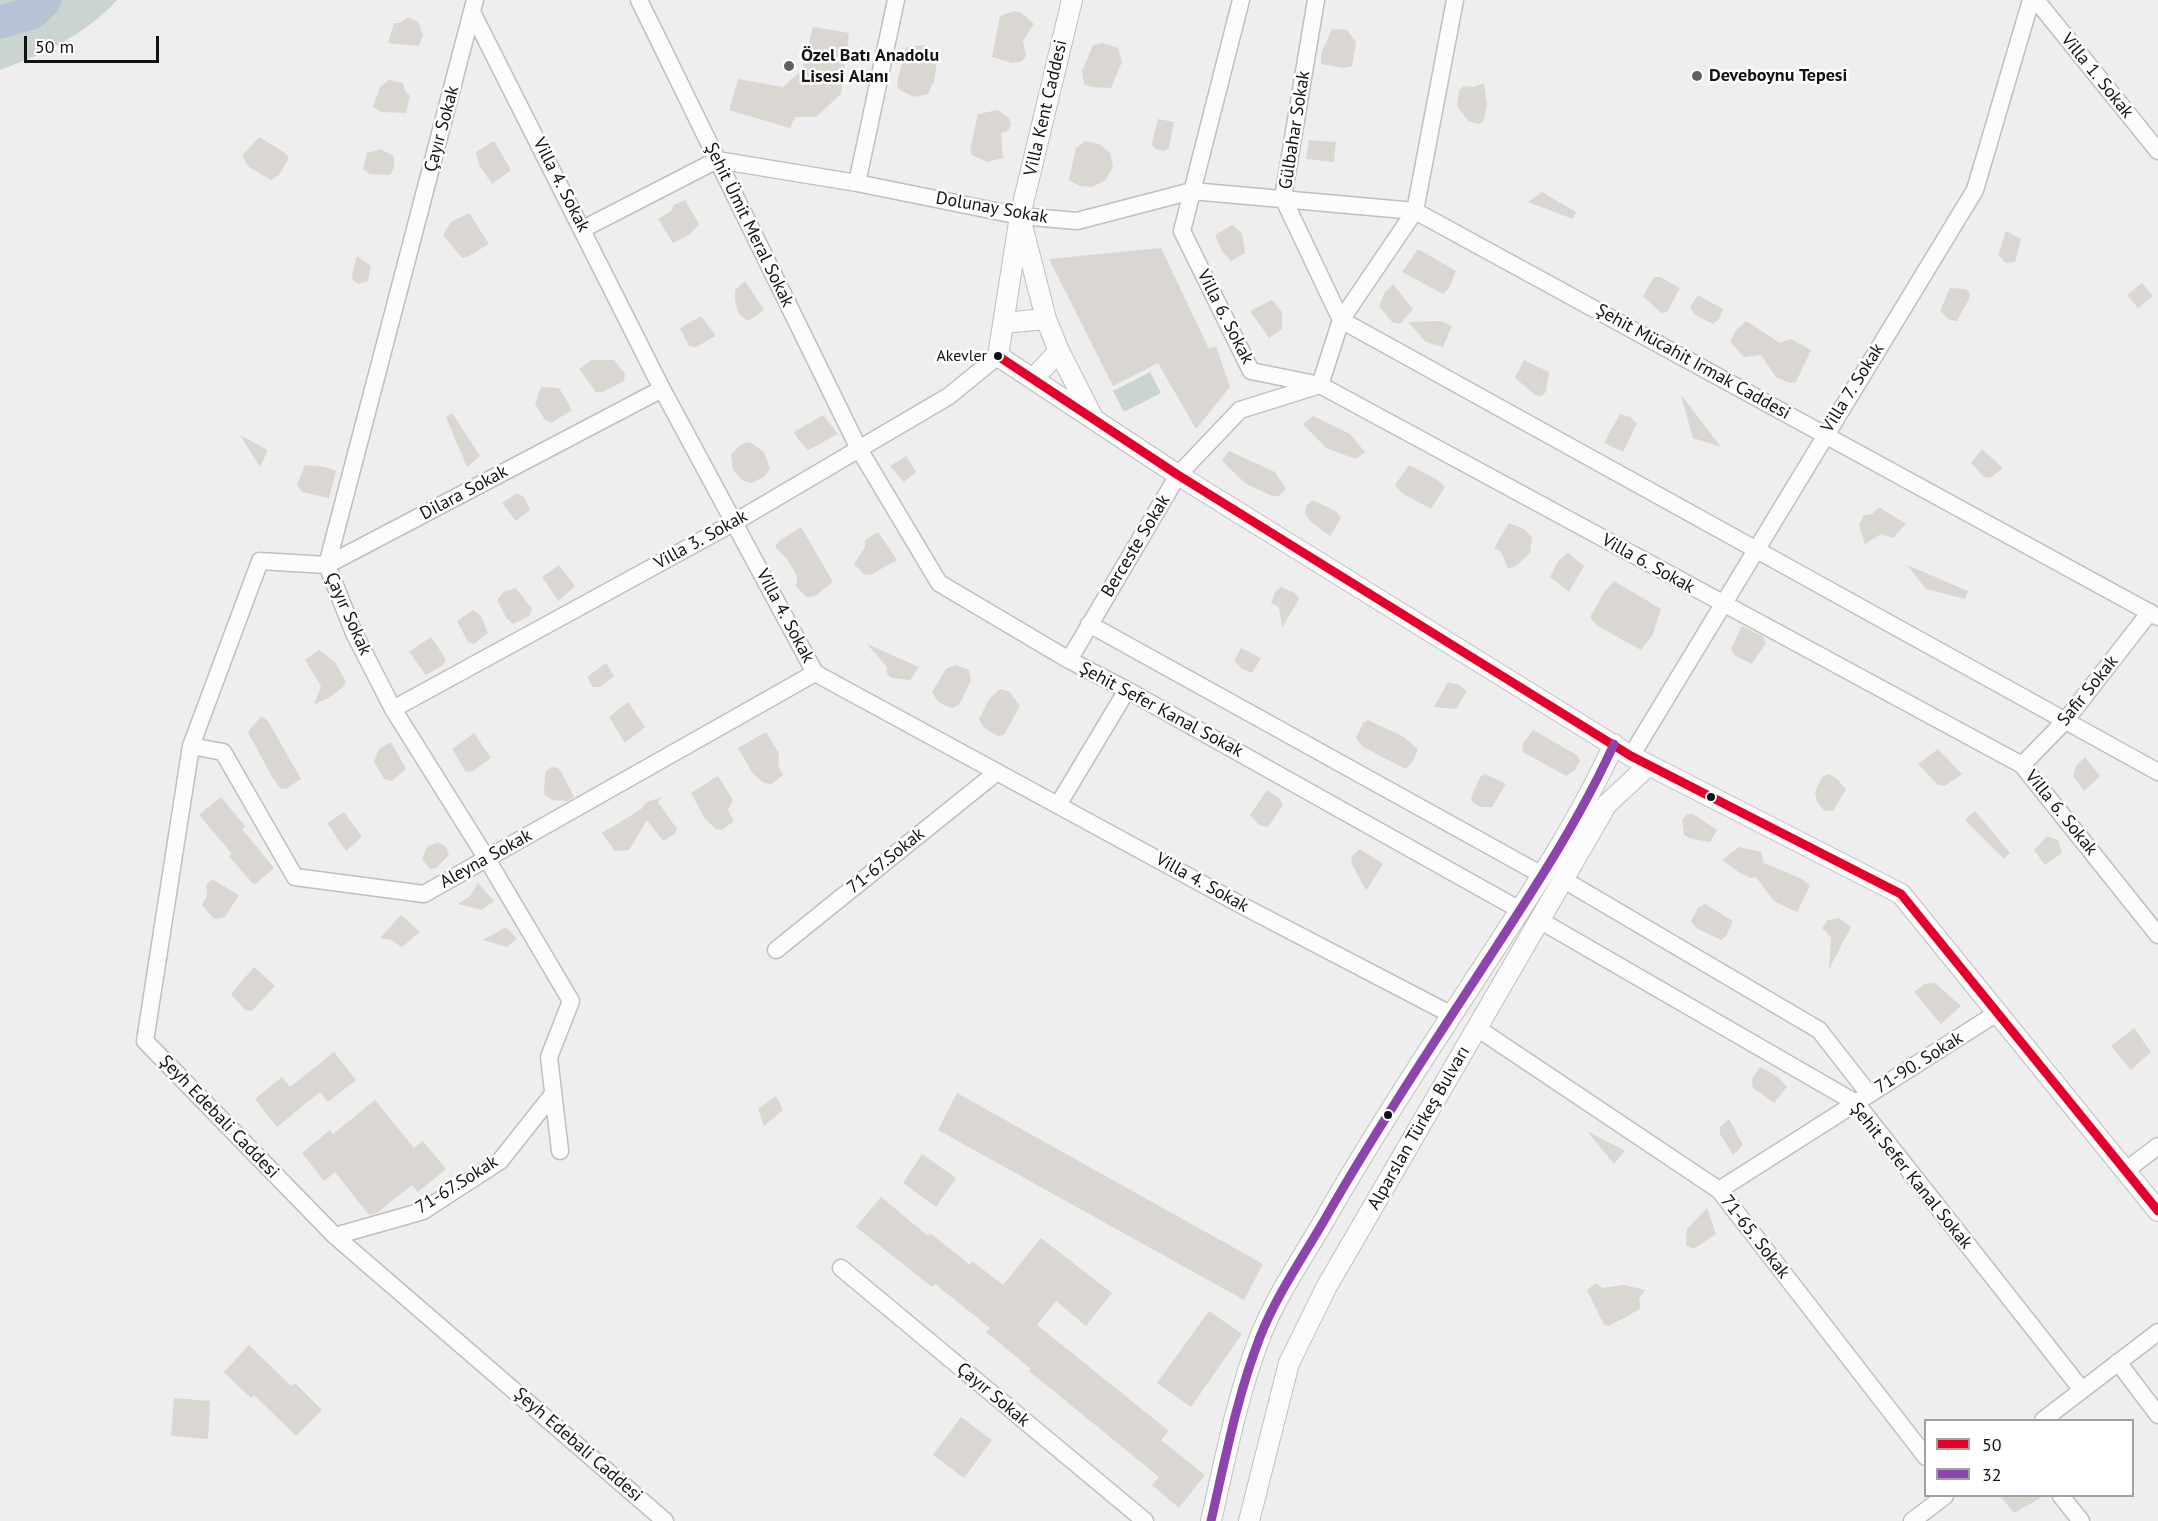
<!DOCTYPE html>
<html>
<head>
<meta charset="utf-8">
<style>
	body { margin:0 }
	#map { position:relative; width:2158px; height:1521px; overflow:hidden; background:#eeeeef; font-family:"PT Sans",sans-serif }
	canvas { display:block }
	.legend { position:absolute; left:1924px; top:1419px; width:210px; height:78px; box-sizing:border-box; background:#fff; border:2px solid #a1a1a1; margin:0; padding:8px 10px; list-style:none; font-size:18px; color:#131313 }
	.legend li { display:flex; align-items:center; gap:12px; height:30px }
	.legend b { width:30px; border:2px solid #a1a1a1 }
	.scale { position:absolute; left:24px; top:36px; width:135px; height:27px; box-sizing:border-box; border:3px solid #131313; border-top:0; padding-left:8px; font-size:18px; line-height:21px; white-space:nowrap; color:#131313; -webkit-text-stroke:4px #fff; paint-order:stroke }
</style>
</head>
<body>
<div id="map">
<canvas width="2158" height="1521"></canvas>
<ul class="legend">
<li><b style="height:8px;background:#e4002b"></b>50</li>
<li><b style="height:8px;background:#8e44ad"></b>32</li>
</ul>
<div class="scale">50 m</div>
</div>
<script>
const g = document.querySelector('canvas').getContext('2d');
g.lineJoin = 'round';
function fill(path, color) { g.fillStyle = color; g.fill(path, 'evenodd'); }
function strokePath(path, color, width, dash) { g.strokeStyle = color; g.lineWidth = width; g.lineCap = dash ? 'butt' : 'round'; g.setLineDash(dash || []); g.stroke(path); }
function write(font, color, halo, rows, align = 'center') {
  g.font = font + ' "PT Sans",sans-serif'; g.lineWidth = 5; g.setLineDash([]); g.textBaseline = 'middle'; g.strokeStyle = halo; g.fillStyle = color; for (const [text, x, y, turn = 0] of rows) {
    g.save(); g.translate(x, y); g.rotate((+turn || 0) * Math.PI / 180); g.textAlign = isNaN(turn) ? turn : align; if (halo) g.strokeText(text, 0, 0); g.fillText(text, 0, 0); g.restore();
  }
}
const green = new Path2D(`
	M0,0H117C85,35 44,54 0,70Z
	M1150,372L1161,393L1124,412L1113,391Z`);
const river = new Path2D(`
	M0,22L32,13L45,0`);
const building = new Path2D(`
	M1014,11L1020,12L1034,24L1023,41L1026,56L1022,61L1012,63L992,57L1000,16Z
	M408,17L418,22L423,35L419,46L388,43L394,23H400Z
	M813,27L849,33L841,94L816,117H795L790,128L729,110L738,79L783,87L802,70Z
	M1332,29L1347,30L1356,42L1352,66L1344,68L1321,64V54Z
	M1103,43L1118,48L1122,62L1111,88L1092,87L1084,84L1082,71L1093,45Z
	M924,45L938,54L934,81L928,94L914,97L898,89L897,83L906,47Z
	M389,80L403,83L405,91L410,96L406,113L381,112L373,107L380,87Z
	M1484,83L1487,105L1484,120L1479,124L1468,121L1457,106L1459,90L1464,86L1473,87Z
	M998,110L1009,118L1011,124L1009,130L1001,133L1003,158L987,162L972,155L970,150L978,114Z
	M1158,119L1174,122L1169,148L1164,151L1155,149L1152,144Z
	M259,137L284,152L289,158L279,175L271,180L249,167L242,156Z
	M1309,140L1336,142L1334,162L1306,159Z
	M494,141L511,170L492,184L479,165L476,152Z
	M1085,141L1099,144L1110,153L1113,166L1106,180L1092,187L1080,186L1069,180L1076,148Z
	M380,149L394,156V168L390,175L370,174L363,169L367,153Z
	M1542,192L1576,212L1573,219L1528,202Z
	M685,200L699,224L689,235L673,243L658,219L671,211L674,205Z
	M469,213L489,244L467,257L462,258L443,235L451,222Z
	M1232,225L1242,233L1245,253L1231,261L1222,251L1215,235Z
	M2006,231L2021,239L2015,262L2006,263L1998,255Z
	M1161,248L1209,349L1216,346L1230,387L1196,429L1158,363L1113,386L1049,259Z
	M1418,249L1456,271L1449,288L1443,294L1402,272Z
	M357,256L371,266L368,281L359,284L353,281L352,275Z
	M1654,277H1660L1680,288L1667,312L1661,313L1643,296Z
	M745,281L764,310L748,321L739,314L735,301V290Z
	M2142,283L2153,296L2138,308L2127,295Z
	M1393,284L1413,309L1400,324L1392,322L1379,306L1385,292Z
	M1950,288L1965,289L1970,293L1969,299L1957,321L1950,320L1940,311Z
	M1698,295L1723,309L1719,319L1713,324L1695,315L1690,307Z
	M1272,300L1282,312V329L1269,338L1250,311Z
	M701,316L716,336L696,347L689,346L680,328Z
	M1441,321L1452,326L1443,347L1426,342L1408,322Z
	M1746,321L1780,343L1791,339L1811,350L1796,382L1790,383L1776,377L1761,355L1744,357L1730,342L1736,330Z
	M592,360H614L625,374L624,381L603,392H596L579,369Z
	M1524,360L1549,372L1546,392L1541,396L1535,395L1515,378Z
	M541,387L559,388L572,410L551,423L545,420L535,404Z
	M1681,396H1682L1721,447L1693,438Z
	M452,413L480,456L467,467L446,417Z
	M1620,414L1630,417L1637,423L1623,452L1604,443Z
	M823,415L838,434L808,450L800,442L794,432Z
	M1313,416L1350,434L1365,452L1356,459L1326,448L1303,424Z
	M240,435L268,450L260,467Z
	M750,442L764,452L770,469L764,477L751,483L742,480L733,470L731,454L742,444Z
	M1982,449L2003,468L1990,478L1984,477L1971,463Z
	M1229,451L1275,472L1286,489L1279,496H1272L1246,484L1222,461Z
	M906,456L916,472L904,482L890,466Z
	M305,465L325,467L336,471L329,498L302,492L297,485Z
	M1409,465L1436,479L1445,487L1431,509L1402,493L1395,485Z
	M517,493L524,497L530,510L516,521L502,503Z
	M1313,500L1337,512L1341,518L1330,536L1310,521L1305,513L1306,506Z
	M1879,507L1906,524L1893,538L1881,534L1865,544L1859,525L1864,515L1872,514Z
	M1509,523L1524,529L1532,537L1530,553L1517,565L1508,569L1501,552L1494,548Z
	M801,527L833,582L815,596L806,597L796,586L797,576L787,559L775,547L779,541Z
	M878,532L897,560L870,575L864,574L854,564L865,547V540Z
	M1568,553L1584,566L1569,592L1550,577L1558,561Z
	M559,565L575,586L558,601L542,577Z
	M1907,565L1968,591L1965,599L1926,589Z
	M1614,581L1661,609L1652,636L1641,650L1596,625L1590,617L1605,591Z
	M1281,587L1295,593L1299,599L1282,628L1279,607L1271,603L1275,592Z
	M516,588L532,609L529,616L513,624L507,619L497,600L504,592Z
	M473,610L481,616L488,633L474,644L468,642L457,621Z
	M1742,626L1762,636L1766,643L1752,664L1734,655L1731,649Z
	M431,637L446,659L443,665L426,675L409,652Z
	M867,644L919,667L910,680L892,678L887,674V667Z
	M1241,648L1261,658L1252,673L1242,669L1234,661Z
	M319,650L335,662L346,682L343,687L329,698L314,704L321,686L305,660Z
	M606,663L614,676L600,687H593L587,677Z
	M955,665L969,670L971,681L959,705L951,708L938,702L932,692L946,669Z
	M1448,682L1459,685L1467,691L1456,709L1434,707Z
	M1000,689L1010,692L1020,706L1004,735L998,736L984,728L979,719L989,699Z
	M628,702L645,727L625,743L609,717Z
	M261,716L268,721L301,779L286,789L280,788L272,777L248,732Z
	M1368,720L1404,737L1418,749L1413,761L1406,769L1363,747L1356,738L1363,723Z
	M1533,730L1577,755L1580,760L1575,770L1566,776L1523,752L1522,745Z
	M766,732L779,753L778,765L783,775L772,784L764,783L753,774L738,748Z
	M474,733L491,758L473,771L466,772L452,749Z
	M391,742L406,769L392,781L384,779L374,761L379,749Z
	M1938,749L1962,774L1945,786L1938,785L1918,764Z
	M2085,757L2100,776L2084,791L2073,776L2076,766Z
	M551,767L558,768L563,775L574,797L568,801L552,800L544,794L545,772Z
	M1485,774L1506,784L1492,807H1481L1473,803L1471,798L1480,777Z
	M1829,774L1837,779L1846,789L1833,811L1824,810L1817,802L1815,792L1822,777Z
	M718,776L733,800L728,810L734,821L722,830L716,829L705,819L691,793Z
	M1267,790L1280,799L1283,805L1268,827L1259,825L1250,815Z
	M221,797L245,826L242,829L274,868L254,885L229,856L232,854L199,815Z
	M662,797L658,802L677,829L675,834L663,841L647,820L629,850L615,851L602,833L640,810L647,802Z
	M1975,811L2010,853L2004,859L1965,820Z
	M344,812L362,837L346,851L327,823Z
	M1687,814H1693L1717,830L1710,842L1692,839L1684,835L1682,820Z
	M2047,836L2058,840L2062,853L2045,865L2034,850Z
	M438,842L446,847L449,855L436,868L430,869L422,859L427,847Z
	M1739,847L1761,852L1764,863L1802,879L1810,886L1797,912L1774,901L1756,877L1751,878L1740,873L1722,860Z
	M1360,849L1383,864L1366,891L1351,862L1352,856Z
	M212,879L239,895L225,917L214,919L202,905L207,896L206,885Z
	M478,883L494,901L482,910L458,904L470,896Z
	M1705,904L1733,921L1726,936L1721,940L1696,928L1691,921L1698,908Z
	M401,915L420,932L402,947L391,940L380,938Z
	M1839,918L1851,927L1829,969L1831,937L1822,928L1828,920Z
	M506,927L517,939L507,947L483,940Z
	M254,967L275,986L252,1011L245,1010L231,994Z
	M1935,983L1961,1006L1941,1024L1914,992L1924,984Z
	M2134,1028L2151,1052L2131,1070L2111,1046Z
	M334,1052L356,1080L328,1102L320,1092L277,1127L255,1099L282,1077L290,1087Z
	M1760,1067L1778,1077L1787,1087L1774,1103L1753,1088L1752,1079Z
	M957,1093L1263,1264L1244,1300L938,1130Z
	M776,1096L783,1110L764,1126L758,1109Z
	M375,1100L414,1148L423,1141L446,1169L418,1192L412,1185L377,1213L369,1215L335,1172L324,1181L302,1153L330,1130L333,1134Z
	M1729,1119L1743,1145L1733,1155L1720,1134V1127Z
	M1587,1131L1625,1151L1614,1164Z
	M922,1154L956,1178L936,1207L903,1183Z
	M881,1197L928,1236L930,1233L970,1265L972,1261L1003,1285L1041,1238L1112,1293L1086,1326L1056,1301L1037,1325L1169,1431L1161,1440L1205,1475L1179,1508L1152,1485L1159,1477L1029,1371L1031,1369L986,1332L990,1328L935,1284L932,1287L856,1227Z
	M1707,1208L1716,1234L1694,1249L1686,1245L1687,1229Z
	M1596,1283L1602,1288L1624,1285L1645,1290L1639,1299L1640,1309L1609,1326L1604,1325L1587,1290Z
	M1209,1311L1242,1334L1191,1407L1157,1383Z
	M249,1345L291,1386L295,1383L322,1410L296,1436L254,1395L251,1398L224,1372Z
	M174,1398L210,1401L208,1439L171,1436Z
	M961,1417L992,1440L964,1478L933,1455Z
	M2000,1496H2044L2014,1513Z`);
const minor = new Path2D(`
	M475,0L327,565L354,633L393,709L487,859L571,1001L549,1057L560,1151
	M639,0L859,449L939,583L1069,660L1127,690L1520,910
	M1241,0L1182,231L1251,371L1320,385L2022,765L2158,935
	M1316,0L1283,198L1341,320L2158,772
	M1455,0L1415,211L2158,617
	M2036,0L2158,151
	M473,14L662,389L815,673L1243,906L1452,1015
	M857,183L896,0
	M583,229L717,160L857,183L1020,216L1077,221L1192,191L1415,211L1341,320L1320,385L1240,410L1178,475L1069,660
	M662,389L327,565L260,561L191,746L145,1041L335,1236L665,1521
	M1089,624L1542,875
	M393,709L735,522L949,396L998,356
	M191,746L223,752L295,877L424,894L815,673
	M1631,756L1975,190L2031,0
	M2022,765L2065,721L2150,612
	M1058,805L1127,690
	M1564,880L1819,1030L1869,1094
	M1541,921L1856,1103L2082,1390
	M776,950L997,772
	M1477,1028L1719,1190L1926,1457
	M2125,1171L2158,1146
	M1719,1190L1997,1013
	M335,1236L423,1211L500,1161L553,1094
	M841,1268L1145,1521
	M2118,1362L2158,1415
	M2043,1420L2158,1332
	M2061,1496L2081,1521
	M1912,1521L1945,1496`);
const tertiary = new Path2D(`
	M1072,0L1020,216L998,356L1178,475L1631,756L1901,894L2158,1211
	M1022,225L1046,319L1059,351L1093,418
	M1003,323L1046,319
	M1033,379L1059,351
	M1211,1521C1225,1460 1237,1396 1260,1337C1276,1296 1303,1257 1325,1219C1376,1130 1433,1044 1489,958C1534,889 1580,819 1614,744
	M1249,1521L1289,1363L1327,1286L1607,804L1649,765`);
const bus1 = new Path2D(`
	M998,356L1178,475L1631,756L1901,894L2158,1211`);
const bus2 = new Path2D(`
	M1211,1521C1225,1460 1237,1396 1260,1337C1276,1296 1303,1257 1325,1219C1376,1130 1433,1044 1489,958C1534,889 1580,819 1614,744`);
const markers = [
	[789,66,6,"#606060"],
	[1697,76,6,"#606060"],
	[998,356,5,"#131313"],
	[1711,797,5,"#131313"],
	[1388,1115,5,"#131313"]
];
const busNames = [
	["Akevler",987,356]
];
const poiNames = [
	["Özel Batı Anadolu",801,56],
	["Lisesi Alanı",801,77],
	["Deveboynu Tepesi",1709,76]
];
const streetNames = [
	["Villa 1. Sokak",2097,76,51],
	["Villa Kent Caddesi",1046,108,-77],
	["Çayır Sokak",442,129,-75],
	["Gülbahar Sokak",1295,130,-81],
	["Villa 4. Sokak",561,185,63],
	["Dolunay Sokak",992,208,10],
	["Şehit Ümit Meral Sokak",749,225,64],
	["Villa 6. Sokak",1225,317,63],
	["Şehit Mücahit Irmak Caddesi",1693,362,29],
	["Villa 7. Sokak",1853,388,-58],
	["Dilara Sokak",464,493,-28],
	["Villa 3. Sokak",701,540,-29],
	["Berceste Sokak",1136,546,-59],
	["Villa 6. Sokak",1648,564,29],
	["Çayır Sokak",348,614,66],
	["Villa 4. Sokak",785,616,62],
	["Safir Sokak",2088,691,-51],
	["Şehit Sefer Kanal Sokak",1161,710,28],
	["Villa 6. Sokak",2061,813,51],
	["Aleyna Sokak",486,859,-29],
	["71-67.Sokak",886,861,-39],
	["Villa 4. Sokak",1202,883,29],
	["71-90. Sokak",1919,1063,-32],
	["Şeyh Edebali Caddesi",219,1117,46],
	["Alparslan Türkeş Bulvarı",1419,1128,-60],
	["Şehit Sefer Kanal Sokak",1911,1176,51],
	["71-67.Sokak",457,1185,-32],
	["71-65. Sokak",1755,1237,52],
	["Çayır Sokak",993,1395,40],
	["Şeyh Edebali Caddesi",578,1445,41]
];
fill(green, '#cbd5cf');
strokePath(river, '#b6c3d4', 33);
fill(building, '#dad6d2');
strokePath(minor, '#bfbfc0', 19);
strokePath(tertiary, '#bfbfc0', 22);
strokePath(minor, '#fcfcfd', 16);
strokePath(tertiary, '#fcfcfd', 20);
strokePath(bus1, '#e4002b', 9);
strokePath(bus2, '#8e44ad', 9);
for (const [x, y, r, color] of markers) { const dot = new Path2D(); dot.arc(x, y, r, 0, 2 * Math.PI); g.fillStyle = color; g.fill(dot); strokePath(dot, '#fff', 2); }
write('16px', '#131313', '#fff', busNames, 'right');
write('bold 18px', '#131313', '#fff', poiNames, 'left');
write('18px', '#131313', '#fff', streetNames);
</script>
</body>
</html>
